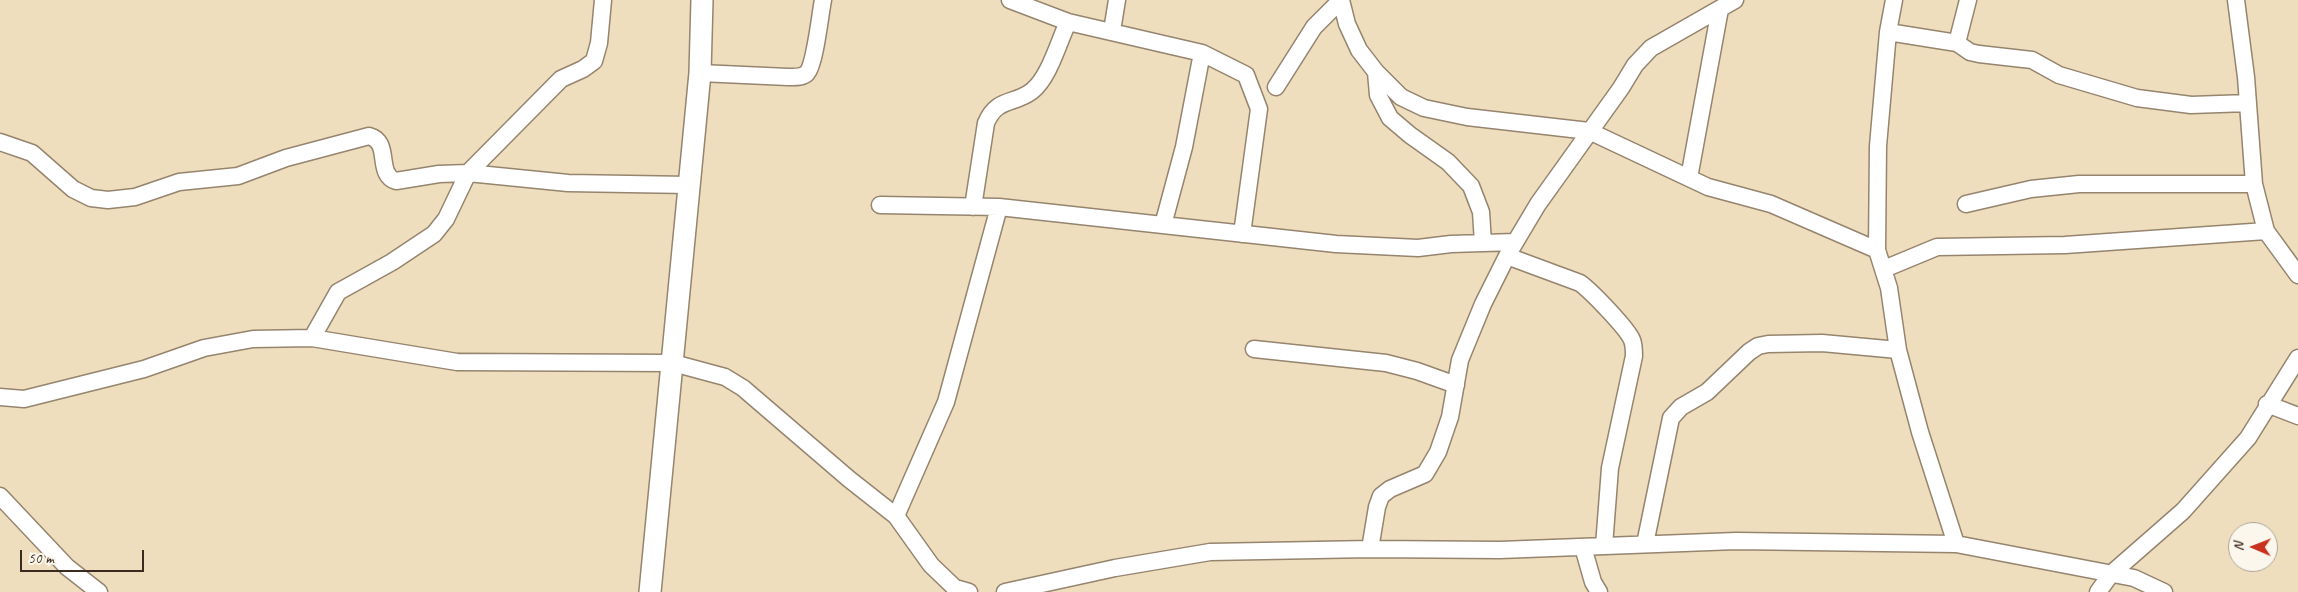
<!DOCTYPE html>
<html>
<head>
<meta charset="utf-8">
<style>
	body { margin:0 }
	#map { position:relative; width:2298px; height:592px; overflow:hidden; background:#efdebe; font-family:Caveat,sans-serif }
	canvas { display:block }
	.north { position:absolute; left:2228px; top:522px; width:50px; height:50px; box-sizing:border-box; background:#fbf7ec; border:1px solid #aea59a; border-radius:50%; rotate:271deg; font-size:14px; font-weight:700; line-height:20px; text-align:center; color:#3b2a1e }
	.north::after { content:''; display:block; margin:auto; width:18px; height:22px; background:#c8321e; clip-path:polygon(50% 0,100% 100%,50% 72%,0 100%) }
	.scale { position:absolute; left:20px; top:550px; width:124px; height:22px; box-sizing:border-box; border:2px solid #3b2a1e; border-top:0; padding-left:6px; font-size:15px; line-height:18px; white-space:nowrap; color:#3b2a1e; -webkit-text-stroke:4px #fbf7ec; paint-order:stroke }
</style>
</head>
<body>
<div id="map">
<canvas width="2298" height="592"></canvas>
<div class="north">N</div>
<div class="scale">50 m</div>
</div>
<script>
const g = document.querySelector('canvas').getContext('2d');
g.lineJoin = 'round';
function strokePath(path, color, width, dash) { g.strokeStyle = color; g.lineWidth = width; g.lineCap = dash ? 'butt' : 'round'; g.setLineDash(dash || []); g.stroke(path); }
const minor = new Path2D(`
	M1010,0L1068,22L1202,53L1246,75L1259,109L1242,234
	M1894,0L1888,32L1878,146L1877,250L1889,288L1898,350L1920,432L1956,544
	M2236,0L2246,77L2254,184L2266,231L2298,275
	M1112,31L1117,0
	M1888,32L1957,43L1968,0
	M1957,43L1970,52L1979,54L2032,60L2059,75L2137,98L2191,105L2248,103
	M1376,72L1378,95L1390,118L1410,135L1448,162L1471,186L1481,212L1483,243
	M700,73L788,77C794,77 802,78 807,73C815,64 820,15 823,0
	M1276,87L1314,27L1341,0L1347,24L1359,50L1376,72L1401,97L1424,108L1467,117L1589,131L1708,187L1771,204L1877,250
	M0,142L32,153L73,189L91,198L108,200L135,197L179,182L238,176L286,158L369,136C392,142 375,174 396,181L439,174L468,173L568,183L689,185
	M1689,178L1720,9
	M1966,204L2031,189L2079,184H2254
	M880,205L999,207L1336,244L1418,248L1451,244L1515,242
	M973,207L986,123C997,97 1014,105 1032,91C1049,78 1059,41 1068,22
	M1163,225L1184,147L1202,53
	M1507,256L1580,283C1591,291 1627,328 1632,340C1634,345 1634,351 1634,356L1610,468L1604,546
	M1884,269L1937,247L2065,245L2266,231
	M312,338L338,292L392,262L434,234L446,219L468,173L561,79L583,69L594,61L599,43L603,0
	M1254,349L1386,363L1417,371L1456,385
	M0,397L24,399L144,369L204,348L253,339L312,338L457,362L673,363L725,377L743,388L849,479L896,516L931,565L955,588L969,592
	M2267,404L2298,416
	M0,496L67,567L99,592
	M896,516L946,402L999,207
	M1645,544L1671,418L1681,407L1707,392L1749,352L1758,346L1768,344L1822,343L1898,350
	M1583,547L1593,582L1599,592
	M1370,549L1377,507L1381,496L1390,489L1425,474L1438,452L1450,417L1460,360L1483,304L1507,256L1538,204L1621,88L1635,65L1651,48L1735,0
	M1005,592L1115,568L1210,552L1370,549L1500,550L1736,541L1956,544L2134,578L2164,592
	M2098,592L2111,574L2183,511L2248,438L2298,358`);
const major = new Path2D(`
	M650,592L700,73L702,0`);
strokePath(minor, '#95846e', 19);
strokePath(major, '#95846e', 24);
strokePath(minor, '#fff', 16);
strokePath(major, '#fff', 21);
</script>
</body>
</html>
